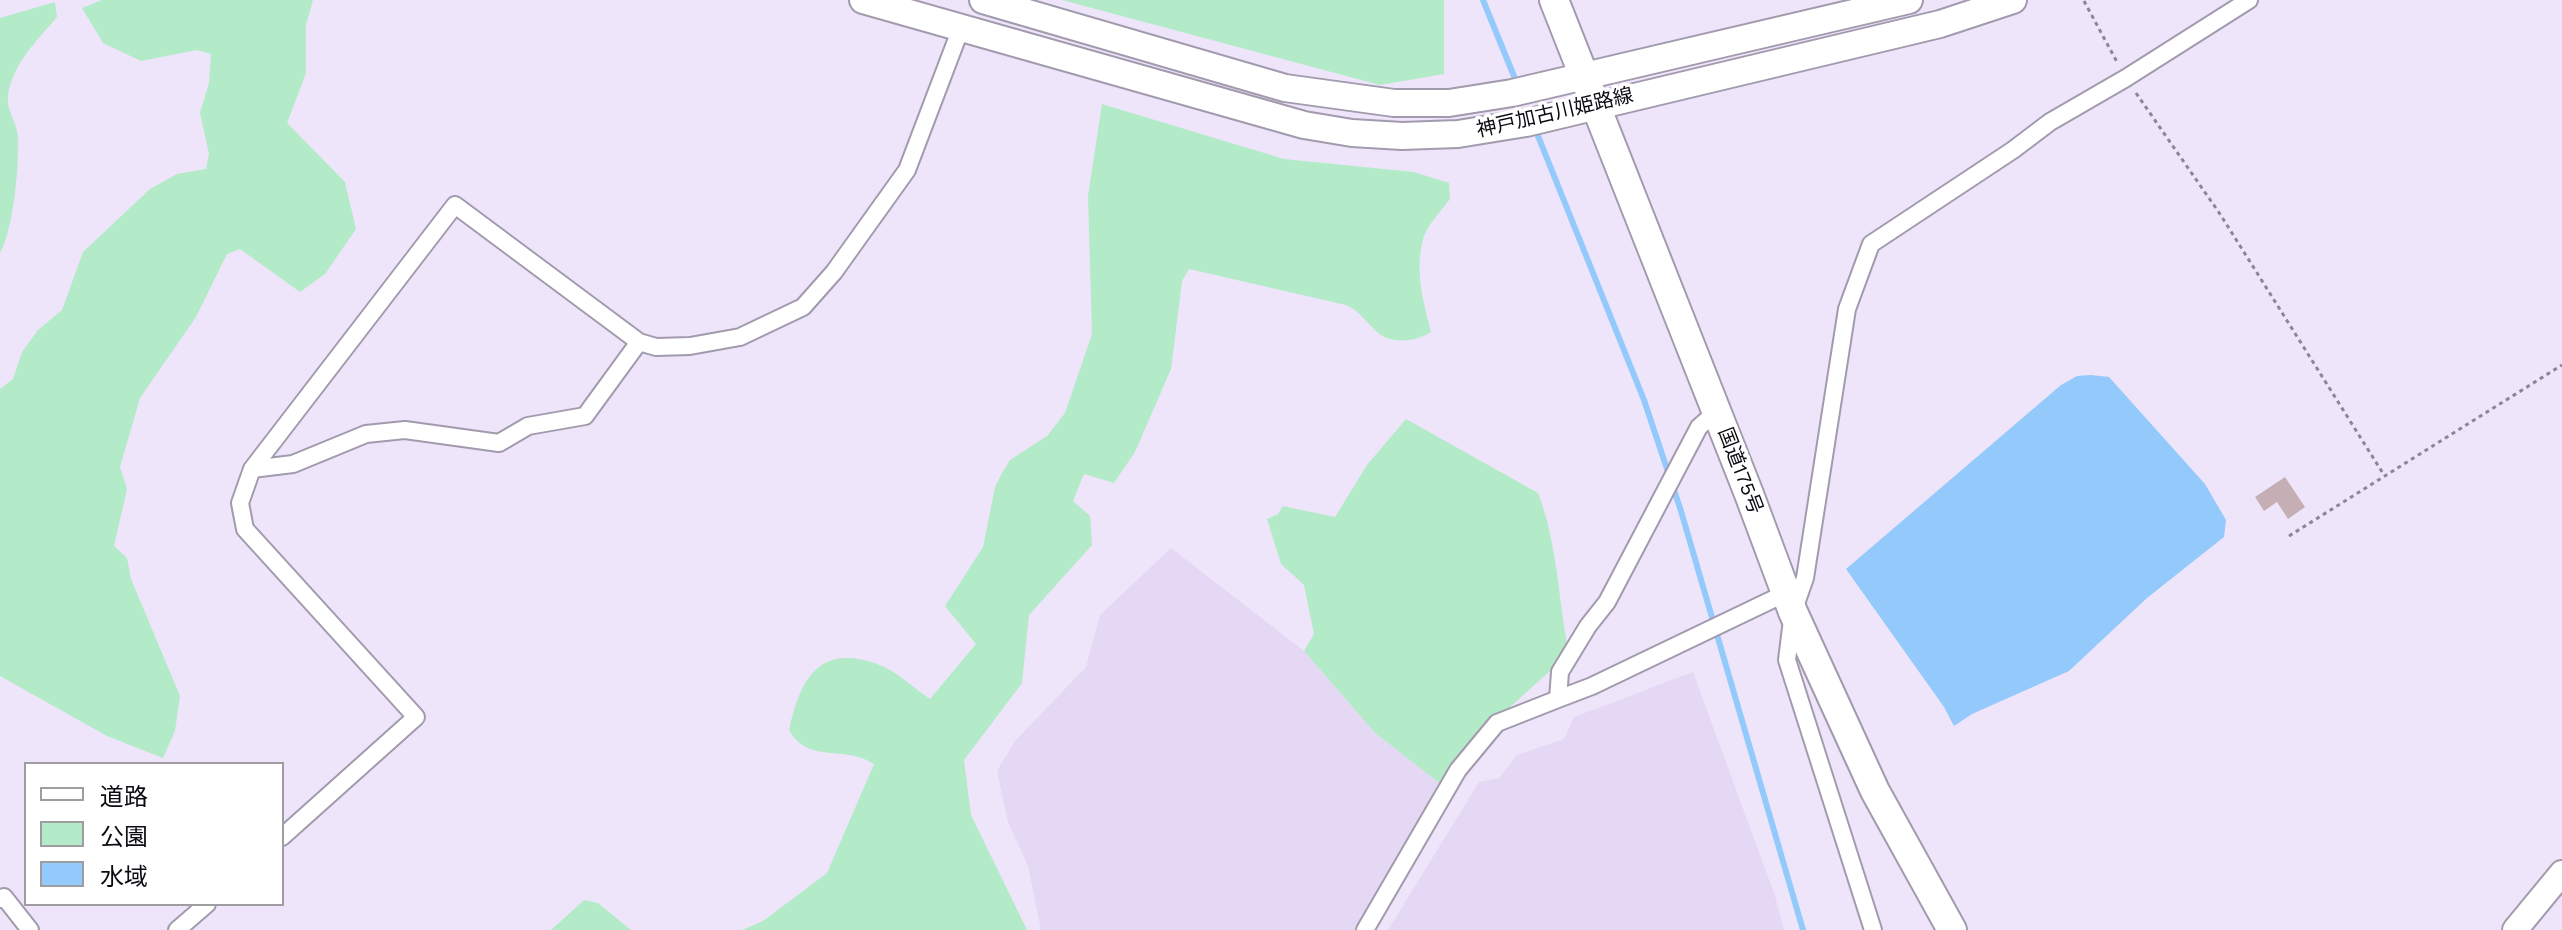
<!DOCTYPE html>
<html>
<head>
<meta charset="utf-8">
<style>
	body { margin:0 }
	#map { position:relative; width:2562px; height:930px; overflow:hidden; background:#eee5fa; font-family:"Work Sans","Noto Sans JP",sans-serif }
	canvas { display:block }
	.legend { position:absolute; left:24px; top:762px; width:260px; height:144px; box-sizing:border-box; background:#fff; border:2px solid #9e9da0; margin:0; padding:10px 14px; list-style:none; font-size:24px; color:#0d0a11 }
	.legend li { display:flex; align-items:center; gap:16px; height:40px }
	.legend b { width:40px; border:2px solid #9e9da0 }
</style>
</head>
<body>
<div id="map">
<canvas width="2562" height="930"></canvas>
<ul class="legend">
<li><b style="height:10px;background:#fff"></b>道路</li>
<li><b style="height:22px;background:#b3eac8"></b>公園</li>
<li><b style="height:22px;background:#94cafb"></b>水域</li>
</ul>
</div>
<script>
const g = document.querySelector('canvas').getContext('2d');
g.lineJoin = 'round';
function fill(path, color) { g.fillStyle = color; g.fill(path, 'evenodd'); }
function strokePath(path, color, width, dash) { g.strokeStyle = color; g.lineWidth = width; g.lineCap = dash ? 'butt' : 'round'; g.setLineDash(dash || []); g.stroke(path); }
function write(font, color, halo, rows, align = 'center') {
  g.font = font + ' "Work Sans","Noto Sans JP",sans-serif'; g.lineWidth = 7; g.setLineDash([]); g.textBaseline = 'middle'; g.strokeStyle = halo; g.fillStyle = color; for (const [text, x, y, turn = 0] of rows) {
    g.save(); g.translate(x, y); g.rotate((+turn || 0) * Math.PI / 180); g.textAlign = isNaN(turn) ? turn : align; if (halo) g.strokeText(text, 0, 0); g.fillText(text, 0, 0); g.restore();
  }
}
const built = new Path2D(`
	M1171,548L1304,651L1375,733L1442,785L1355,930H1041L1028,866L1008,822L997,771L1015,741L1086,667L1100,615Z
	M1693,672L1775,896L1784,930H1388L1479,782L1499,778L1517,755L1564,739L1574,717Z`);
const green = new Path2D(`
	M102,0H313L306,25V73L287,123L345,182L356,229L325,274L300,292L240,249L227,254L196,317L140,398L120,467L127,489L114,546L127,558L131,579L180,696L175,731L163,758L107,736L0,676V389L13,379L22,352L38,330L62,310L83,252L150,189L177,174L206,169L209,154L200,113L209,83L211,54L197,50L141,61L103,43L82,8Z
	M1062,0H1444V74L1380,85Z
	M55,2L57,17C37,41 13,63 8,95C6,111 17,122 18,137C19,166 14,227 0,253V18Z
	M1102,104L1284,159L1414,172L1449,183L1450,199C1442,210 1429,223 1424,236C1414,270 1423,300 1431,332C1416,342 1390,345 1376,331C1365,321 1361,312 1346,305L1189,269L1182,281L1171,369L1135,452L1114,483L1084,474L1073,501L1090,516L1092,545L1029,615L1022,683L964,760L971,815L1027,930H742L763,921L827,873L874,764C844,744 809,765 789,730C800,680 818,643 877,664C896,670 913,688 930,699L976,644L945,606L983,547L995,487L1002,473L1010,460L1047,436L1065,413L1092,334L1088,196Z
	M1406,419L1538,493C1558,545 1558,600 1569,654L1500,716L1442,785L1375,733L1304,651L1314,634L1304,585L1281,564L1267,519L1278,514L1283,506L1335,517L1367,465Z
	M584,900L598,903L631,930H551Z`);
const water = new Path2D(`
	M2091,375L2109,377L2205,484L2226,520L2224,537L2147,598L2069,671L1972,714L1954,726L1944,707L1846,569L2061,385L2077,376Z`);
const stream = new Path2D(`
	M1483,0L1518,86
	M1534,126L1644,400L1681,511L1803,930`);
const building = new Path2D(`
	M2285,477L2305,507L2288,519L2277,502L2264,511L2255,497Z`);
const path = new Path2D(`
	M2084,1L2117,62
	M2136,93L2220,214L2384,475
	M2289,536L2562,365`);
const minor = new Path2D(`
	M252,469L293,464L366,434L405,430L499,443L528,426L585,416L639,342
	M1558,699L1592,686L1786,593
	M282,837L416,717L245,529L240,503L252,469L455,205L639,342L656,347L690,346L740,337L803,307L834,272L907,170L961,28
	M0,899L4,897L30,930
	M177,930L207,904
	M1365,930L1458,770L1497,723L1558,699L1560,672L1588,626L1607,602L1699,427L1716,412
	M1873,930L1787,660L1793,612L1805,578L1847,309L1871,244L2013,150L2050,122L2126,78L2249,0`);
const secondary = new Path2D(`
	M2515,930L2562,873`);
const primary = new Path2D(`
	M863,0L1304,125L1352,133L1402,136L1458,134L1526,123L1940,24L2013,0
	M983,0L1285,88L1394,103H1449L1512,93L1909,0`);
const trunk = new Path2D(`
	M1554,0L1749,494L1793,612L1875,791L1952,930`);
const streetNames = [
	["神戸加古川姫路線",1555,113,-13],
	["国道175号",1740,471,69]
];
fill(built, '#e4d8f4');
fill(green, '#b3eac8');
fill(water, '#94cafb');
strokePath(stream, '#94cafb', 6);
fill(building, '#c6aeb5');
strokePath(minor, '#a29aad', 20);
strokePath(secondary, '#a29aad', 28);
strokePath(primary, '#a29aad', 30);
strokePath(trunk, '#a29aad', 32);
strokePath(path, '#8c8694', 3, [4, 4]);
strokePath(minor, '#fff', 16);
strokePath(secondary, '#fff', 24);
strokePath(primary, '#fff', 26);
strokePath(trunk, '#fff', 28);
write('20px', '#0d0a11', '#fff', streetNames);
</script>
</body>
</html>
